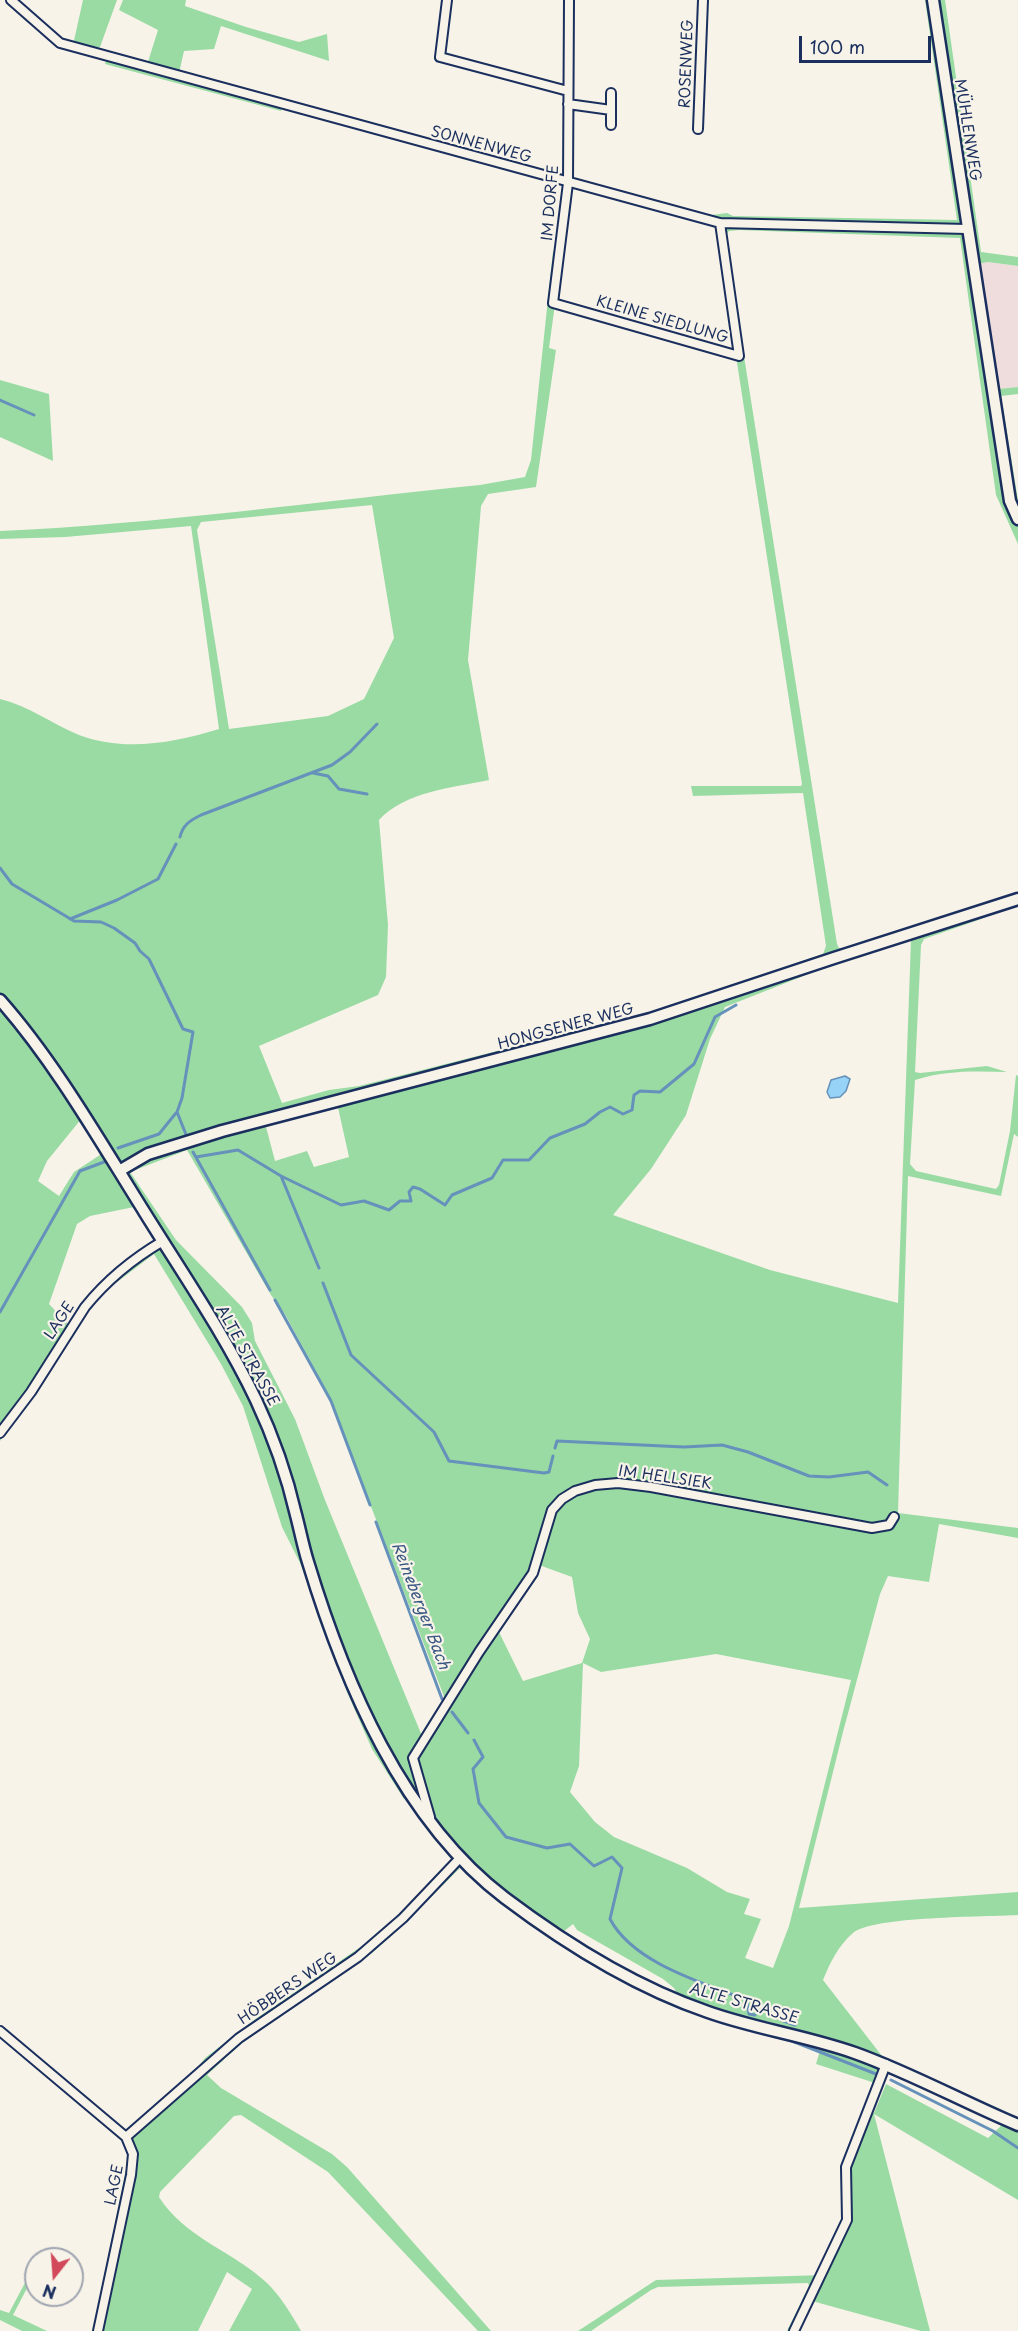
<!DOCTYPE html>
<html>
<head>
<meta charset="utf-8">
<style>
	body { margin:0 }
	#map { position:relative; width:1018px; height:2331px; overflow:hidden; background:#f7f3e8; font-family:"Playpen Sans",sans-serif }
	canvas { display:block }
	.north { position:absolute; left:24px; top:2247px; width:60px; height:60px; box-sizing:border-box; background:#f7f3e8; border:2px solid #9fa5b1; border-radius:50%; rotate:197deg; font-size:16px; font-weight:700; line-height:24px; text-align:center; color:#1b2f5e }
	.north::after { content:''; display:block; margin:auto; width:21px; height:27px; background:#d1495b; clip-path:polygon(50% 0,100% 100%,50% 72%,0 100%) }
	.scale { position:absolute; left:799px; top:36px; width:132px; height:27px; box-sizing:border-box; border:3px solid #1b2f5e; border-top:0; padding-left:8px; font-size:18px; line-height:21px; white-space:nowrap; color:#1b2f5e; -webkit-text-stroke:4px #f7f3e8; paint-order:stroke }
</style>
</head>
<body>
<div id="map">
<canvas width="1018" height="2331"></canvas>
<div class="north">N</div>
<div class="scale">100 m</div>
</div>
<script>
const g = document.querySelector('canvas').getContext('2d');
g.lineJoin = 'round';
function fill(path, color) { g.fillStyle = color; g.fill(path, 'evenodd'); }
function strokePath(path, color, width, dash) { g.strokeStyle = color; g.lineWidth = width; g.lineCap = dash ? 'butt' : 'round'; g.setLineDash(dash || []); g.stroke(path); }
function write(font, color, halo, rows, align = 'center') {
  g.font = font + ' "Playpen Sans",sans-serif'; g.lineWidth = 4.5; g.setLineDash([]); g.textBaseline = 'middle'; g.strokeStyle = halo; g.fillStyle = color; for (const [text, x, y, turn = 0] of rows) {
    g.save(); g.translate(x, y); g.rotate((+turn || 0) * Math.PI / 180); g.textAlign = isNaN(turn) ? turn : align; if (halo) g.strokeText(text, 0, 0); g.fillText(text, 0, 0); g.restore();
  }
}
const built = new Path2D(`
	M988,262L1018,266V387L998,389L978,263Z`);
const green = new Path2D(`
	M83,0H117L100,47L95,50L73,45Z
	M123,0H186L185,6L246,27L299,42L327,34L329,61L221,26L214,49L184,51L179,73L283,101L281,111L105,64L108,54L147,65L158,30L119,10Z
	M925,0H945L981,252L1018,257V266L988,262L978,264L998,389L1018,387V394L1001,396L1018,500V544L996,495L960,238L739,230L729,231L725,236L837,944L839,948H847L1018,892V906L924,939L921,945L915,1072L920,1073L987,1066L1007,1072C976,1071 945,1070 915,1080L910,1164L916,1171L996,1189L999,1185L1010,1131L1016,1075L1018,1076V1137L1014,1134L1001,1196L908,1176L898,1513L1018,1528V1538L939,1524L929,1582L888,1576L880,1594L843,1732L799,1908L1018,1892V1915C987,1917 872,1916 853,1933C838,1946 830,1963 823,1980L882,2056L800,2030L766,2021L763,2031L678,1995L674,1988L663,1979L577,1930L573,1924L563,1932L492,1881L465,1855L407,1784L404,1799L372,1749L347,1692L301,1565L282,1527L243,1406L221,1364L154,1254L100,1295L87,1310L35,1395L0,1441V699C29,706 52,724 79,735C124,752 174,743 219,729L191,526L65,537L0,539V531C160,524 321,501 480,485L525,477L531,460L553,251L562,253L549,348L556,350L536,487L488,494L481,506L468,660L489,780C452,788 406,791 379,820L388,925L386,977L378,995L259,1046L282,1103L329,1090L359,1086L651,1012L823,954L826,946L803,793L693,796L691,786H801L802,784L717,233L712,215L727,213L733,216L957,220ZM372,505L394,638L364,699L328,716L229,729L197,530L201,522ZM911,940L898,1303L770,1270L613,1215L651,1169L686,1115L710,1039L725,1007L816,971ZM337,1103L349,1157L314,1167L307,1151L275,1161L265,1123ZM82,1118L103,1153L74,1172L59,1196L38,1181L47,1161ZM187,1150L271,1295L286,1316L327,1392L445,1699L422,1736L325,1500L295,1419L255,1341L252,1323L242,1307L176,1240L130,1172ZM134,1207L154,1241C120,1261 93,1294 68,1324L49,1304L77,1224L90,1216ZM539,1565L572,1577L578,1613L590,1639L582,1663L523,1681L498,1630L535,1578ZM716,1654L851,1680L789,1926L773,1968L745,1958L761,1919L744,1914L750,1899L727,1892L687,1868L614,1837L595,1822L570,1792L579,1766L583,1663L601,1672Z
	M0,380L49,394L53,461L0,437Z
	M452,1860L460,1868L398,1930L372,1953L242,2043L207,2075L221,2088L332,2154L347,2167L491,2331H478L328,2172L241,2115L234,2116L160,2192L159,2197C184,2237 232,2251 266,2282C280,2295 292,2315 301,2331H229L252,2289L227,2272L198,2331H93L128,2160L125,2143L131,2133L193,2073L205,2058L254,2020L378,1935Z
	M821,2047L881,2069L875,2083L816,2064Z
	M886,2084L988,2138L1003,2124L1018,2130V2200L874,2114L930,2331H921L812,2301L797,2331H787L809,2286L808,2283L658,2287L651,2290L591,2331H578L656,2280L824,2275L850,2222L852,2163L870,2112L874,2113Z
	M36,2262V2271L13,2315L47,2331H22L0,2320V2310L9,2313Z`);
const water = new Path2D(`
	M845,1076L850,1079L846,1091L840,1097L830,1098L827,1092L831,1080Z`);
const stream = new Path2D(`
	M0,400L34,415
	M313,773L328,776L339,789L367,794
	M180,837C183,825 189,821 201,815L332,765L350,752L377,724
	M0,868L12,884L74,921L101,922L114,928L135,943L140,951L149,959L183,1029L193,1032L182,1098L177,1112L187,1137
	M70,919L117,900L158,879L176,844
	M118,1148L159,1134L176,1113
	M193,1152L270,1290
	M196,1157L238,1150L281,1176L319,1268
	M281,1176L341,1205L364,1201L389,1210L400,1201H411L409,1192L413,1187L420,1189L445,1205L452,1195L492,1178L503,1160H529L550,1138L585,1124L600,1112L610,1107L623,1114L632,1110L634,1095L640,1091L660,1092L694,1064L715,1017L736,1005
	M323,1283L351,1355L434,1432L449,1461L544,1473L549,1472L553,1456
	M275,1300L331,1401L370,1505
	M0,1312L80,1171L104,1162
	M555,1448L557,1441L684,1447L722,1445L748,1452L809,1476L829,1477L868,1472L887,1485
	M376,1522L442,1699
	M452,1712L468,1733
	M474,1740L483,1757L473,1769L479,1803L506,1837L547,1848L570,1844L594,1866L612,1857L622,1868L610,1919C633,1963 703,1983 747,2000L749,2014L755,2015
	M781,2020L795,2025
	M792,2041L876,2074
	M891,2080L993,2131L1018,2148`);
const street = new Path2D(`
	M11,0L60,43L720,223L967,229
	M447,0L440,57L568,91
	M569,0L568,183L553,303L739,356L720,223
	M611,93V125
	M568,104L611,110
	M698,129L703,0
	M0,1433L31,1392L85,1307C106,1281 134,1258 163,1241
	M430,1817L413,1758L479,1652L533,1573L552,1510L562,1499L575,1491L595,1485L618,1483L651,1487L872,1528L889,1525L894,1517
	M0,2031L126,2137L133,2154L131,2175L98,2331
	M126,2137L239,2038L358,1957L403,1918L460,1858
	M794,2331L847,2220L846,2167L886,2064`);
const secondary = new Path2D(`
	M933,0L1010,501L1018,519
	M0,1000C55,1062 101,1143 145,1213C183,1274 225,1335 256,1400C273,1436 287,1476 296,1515C300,1530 303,1546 308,1562C344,1681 402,1820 505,1898C566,1944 635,1987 708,2012C756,2029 807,2036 855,2053C911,2073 963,2102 1018,2125
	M119,1171L148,1154L222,1131L650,1019L834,958L1018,899`);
const streetNames = [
	["ROSENWEG",687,64,-88],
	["MÜHLENWEG",967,130,81],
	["SONNENWEG",481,145,15],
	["IM DORFE",551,203,-85],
	["KLEINE SIEDLUNG",662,320,16],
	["HONGSENER WEG",566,1027,-15],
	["LAGE",60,1321,-57],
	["ALTE STRASSE",247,1356,61],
	["IM HELLSIEK",665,1478,8],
	["HÖBBERS WEG",288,1989,-34],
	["ALTE STRASSE",744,2004,16],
	["LAGE",115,2185,-79]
];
const waterNames = [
	["Reineberger Bach",420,1606,69]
];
fill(built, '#efdddd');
fill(green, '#9adba4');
fill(water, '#96d3f7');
strokePath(water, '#6591ba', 1.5);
strokePath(stream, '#6591ba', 3);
strokePath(street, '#1b2f5e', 12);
strokePath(secondary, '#1b2f5e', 15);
strokePath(street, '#f7f3e8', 8);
strokePath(secondary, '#f7f3e8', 10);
write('15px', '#1b2f5e', '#f7f3e8', streetNames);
write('italic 16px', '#3a5884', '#f7f3e8', waterNames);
</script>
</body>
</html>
